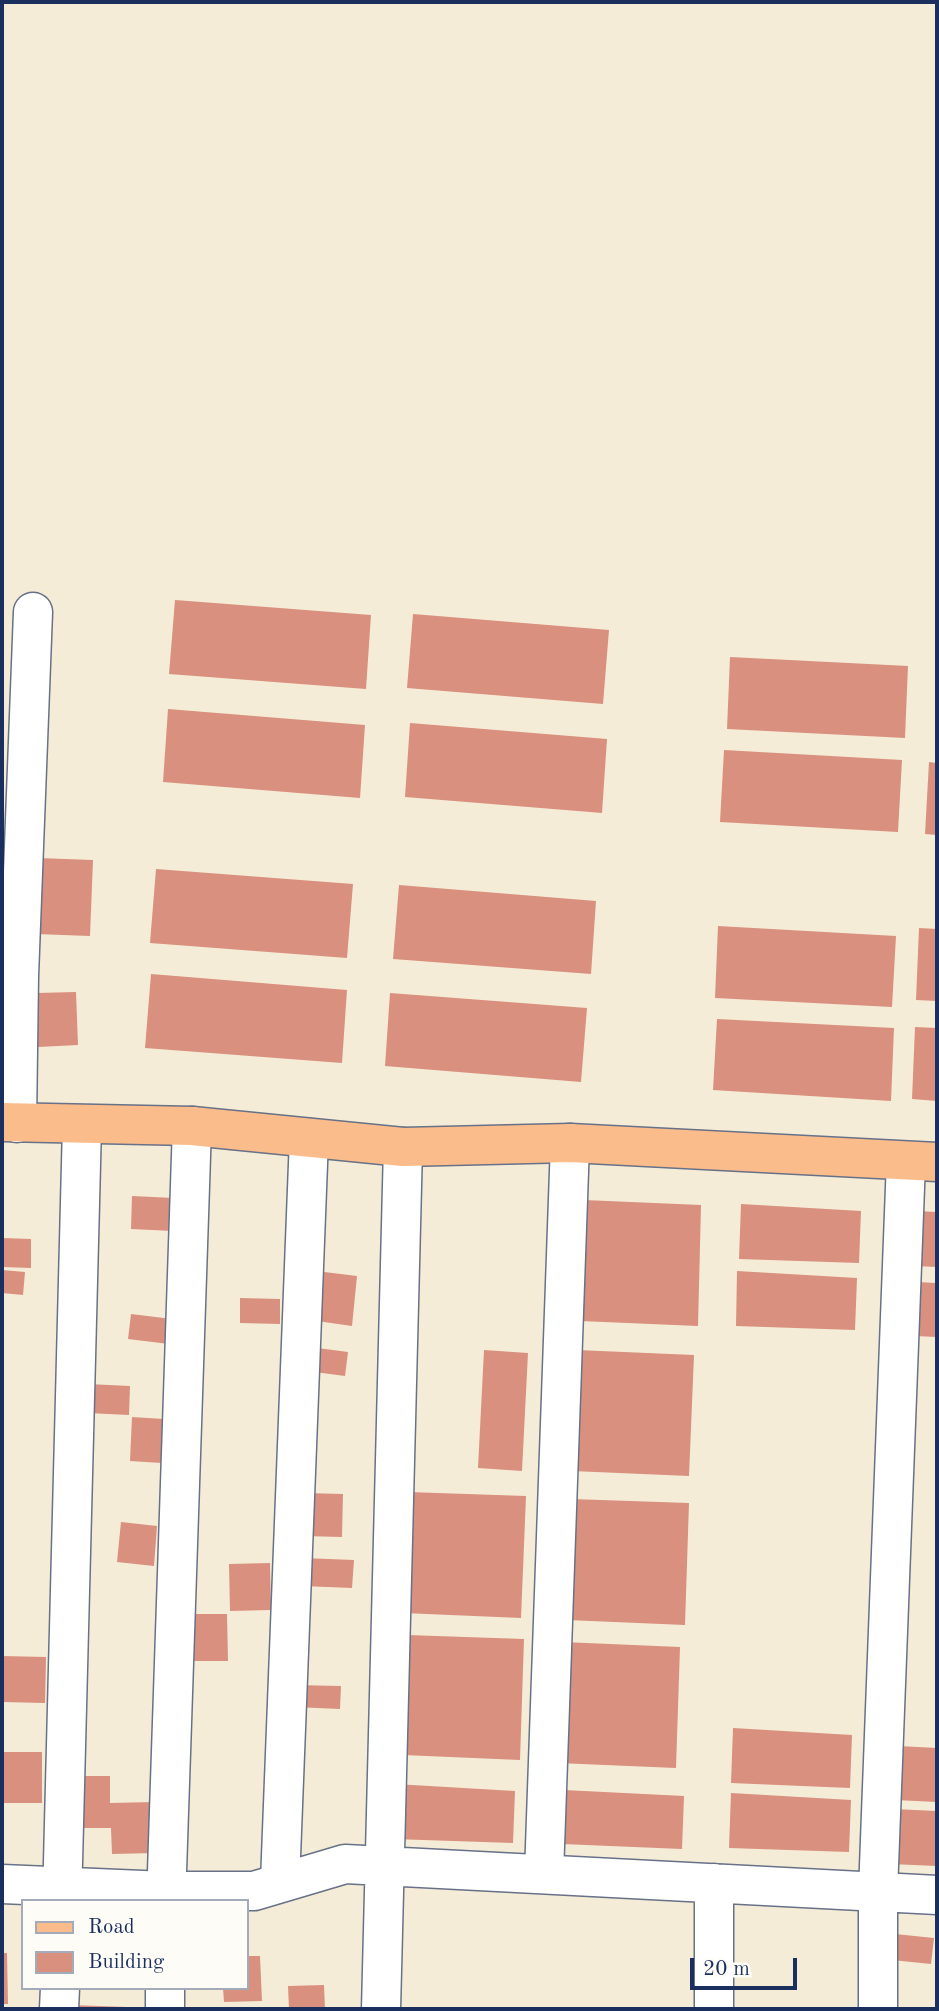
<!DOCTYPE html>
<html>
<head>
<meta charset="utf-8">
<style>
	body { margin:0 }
	#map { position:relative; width:939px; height:2011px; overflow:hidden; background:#f5ecd7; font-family:"Old Standard TT",serif }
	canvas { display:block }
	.frame { position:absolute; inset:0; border:4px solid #1b2f5e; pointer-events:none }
	.legend { position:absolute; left:21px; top:1899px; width:228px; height:91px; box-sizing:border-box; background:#fdfcf7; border:2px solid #a3aaba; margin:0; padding:9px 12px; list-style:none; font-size:21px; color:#1b2f5e }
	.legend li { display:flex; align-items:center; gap:14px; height:35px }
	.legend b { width:35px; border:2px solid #a3aaba }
	.scale { position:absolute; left:690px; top:1958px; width:107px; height:32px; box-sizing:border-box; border:4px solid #1b2f5e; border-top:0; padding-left:9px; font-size:21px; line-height:24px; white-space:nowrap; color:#1b2f5e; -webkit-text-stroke:5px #fdfcf7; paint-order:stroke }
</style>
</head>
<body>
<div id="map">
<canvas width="939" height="2011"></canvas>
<div class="frame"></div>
<ul class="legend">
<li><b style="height:9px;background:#fabc8b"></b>Road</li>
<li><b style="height:19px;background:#d9907e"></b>Building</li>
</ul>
<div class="scale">20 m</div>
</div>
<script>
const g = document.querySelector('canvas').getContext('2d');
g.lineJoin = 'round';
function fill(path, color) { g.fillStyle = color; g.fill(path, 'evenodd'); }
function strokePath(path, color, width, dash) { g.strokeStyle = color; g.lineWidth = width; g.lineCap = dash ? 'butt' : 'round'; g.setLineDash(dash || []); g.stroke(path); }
const building = new Path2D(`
	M175,600L371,615L366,689L169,674Z
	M413,614L609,630L603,704L407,688Z
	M730,657L908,666L905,738L727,729Z
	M168,709L365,725L360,798L163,782Z
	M410,723L607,739L602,813L405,797Z
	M724,750L902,760L898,832L720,822Z
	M929,762L937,763V835L925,834Z
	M38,858L93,860L90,936L35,934Z
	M156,869L353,884L347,958L150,943Z
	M399,885L596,901L591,974L393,959Z
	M718,926L896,936L892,1007L715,998Z
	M919,928L937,929V1001L916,1000Z
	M151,974L347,990L342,1063L145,1048Z
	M76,992L78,1045L38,1047L37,993Z
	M390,993L587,1008L581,1082L385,1066Z
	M717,1019L894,1028L891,1101L713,1090Z
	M915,1027L937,1028V1101L912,1099Z
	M132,1196L174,1198L173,1231L131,1229Z
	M584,1200L701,1205L698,1326L580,1321Z
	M741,1204L861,1211L859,1263L739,1259Z
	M915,1211L937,1212V1267L913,1266Z
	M2,1238L31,1239V1268L2,1267Z
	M2,1270L25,1272L23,1295L2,1293Z
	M316,1271L357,1276L352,1326L310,1320Z
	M737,1271L857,1278L855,1330L736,1326Z
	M916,1282L937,1283V1337L914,1336Z
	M240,1298L280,1299V1324L240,1323Z
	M131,1314L172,1319L169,1344L128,1339Z
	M310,1347L348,1352L345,1376L307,1371Z
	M484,1350L528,1353L522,1471L478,1468Z
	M577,1350L694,1355L689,1476L572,1471Z
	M88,1384L130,1386L129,1415L87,1413Z
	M132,1417L164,1419L162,1463L130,1461Z
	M408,1492L526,1496L521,1618L403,1613Z
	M304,1493L343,1494L342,1537L303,1536Z
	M571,1499L689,1503L685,1625L567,1620Z
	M121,1522L157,1526L154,1566L117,1562Z
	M303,1558L354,1560L352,1588L302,1586Z
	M270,1563L271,1610L230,1611L229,1564Z
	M185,1614H227L228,1661H186Z
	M407,1635L524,1639L520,1760L403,1755Z
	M563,1642L680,1647L676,1768L558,1763Z
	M2,1656L46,1657L45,1703L2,1702Z
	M294,1685L341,1686L340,1709L294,1707Z
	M733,1728L852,1735L850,1788L731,1783Z
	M898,1746L937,1748V1802L895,1800Z
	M2,1752H42V1803H3Z
	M71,1776H110V1803L154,1802V1853L112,1854L111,1828H71Z
	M395,1784L515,1791L513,1843L393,1839Z
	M564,1790L684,1796L682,1849L562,1844Z
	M731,1793L851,1800L849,1852L729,1848Z
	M893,1809L937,1811V1866L890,1864Z
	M895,1934L934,1938L931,1964L892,1960Z
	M2,1953H7L8,2004H2Z
	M247,1956H260L262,2001L224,2002L223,1988H247Z
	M324,1985L325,2009H289L288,1986Z
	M71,2005L127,2007V2009H71Z`);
const minor = new Path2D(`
	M17,1123L19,976L33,612
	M544,1874L570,1143
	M280,1882L309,1138
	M2,1884L166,1891H254L345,1864L937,1895
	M62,1901L82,1125
	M166,1901L192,1126
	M59,2009L60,1988
	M165,2009V1988
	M381,2009L403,1147
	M714,2009V1883
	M878,2009V1892L906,1161`);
const major = new Path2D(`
	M2,1122L192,1126L403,1147L570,1143L937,1162`);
fill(building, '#d9907e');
strokePath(minor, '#677188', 41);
strokePath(major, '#677188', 41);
strokePath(minor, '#fff', 38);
strokePath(major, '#fabc8b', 38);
</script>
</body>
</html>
